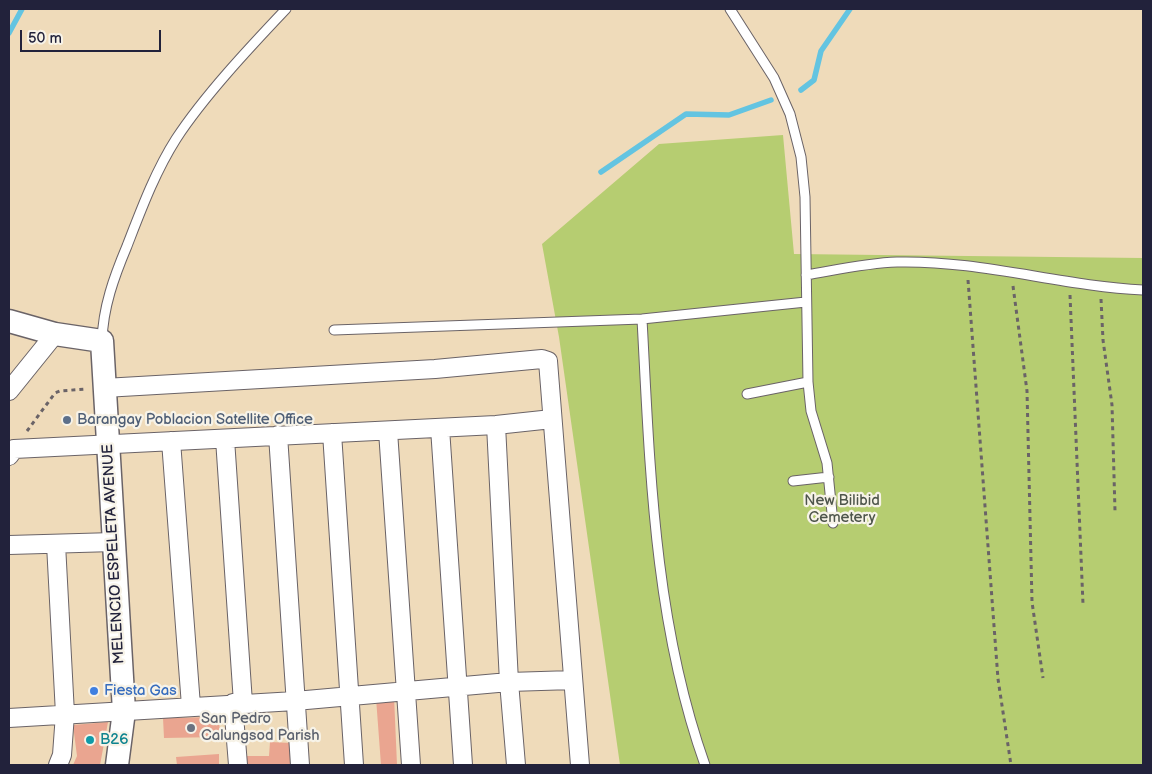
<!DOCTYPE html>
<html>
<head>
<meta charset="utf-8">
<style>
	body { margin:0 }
	#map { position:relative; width:1152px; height:774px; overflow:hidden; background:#efdbba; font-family:"Balsamiq Sans",sans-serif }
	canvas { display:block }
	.frame { position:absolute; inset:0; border:10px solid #22223b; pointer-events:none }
	.scale { position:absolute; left:20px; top:30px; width:141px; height:22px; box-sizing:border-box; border:2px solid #22223b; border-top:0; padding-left:6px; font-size:15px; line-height:18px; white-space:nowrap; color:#22223b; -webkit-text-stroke:4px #f7f3e8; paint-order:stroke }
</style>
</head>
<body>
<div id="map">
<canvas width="1152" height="774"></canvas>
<div class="frame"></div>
<div class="scale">50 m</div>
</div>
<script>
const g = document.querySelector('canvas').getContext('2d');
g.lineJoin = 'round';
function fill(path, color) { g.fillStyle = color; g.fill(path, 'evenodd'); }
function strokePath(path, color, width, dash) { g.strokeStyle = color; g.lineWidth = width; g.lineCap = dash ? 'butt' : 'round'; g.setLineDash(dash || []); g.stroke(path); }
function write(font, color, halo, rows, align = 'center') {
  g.font = font + ' "Balsamiq Sans",sans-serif'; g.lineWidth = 4.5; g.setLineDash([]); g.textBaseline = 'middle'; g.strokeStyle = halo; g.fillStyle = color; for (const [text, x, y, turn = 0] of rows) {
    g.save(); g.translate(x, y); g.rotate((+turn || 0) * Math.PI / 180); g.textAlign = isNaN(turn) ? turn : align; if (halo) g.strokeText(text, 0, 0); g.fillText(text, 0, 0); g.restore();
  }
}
const green = new Path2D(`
	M783,135L794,254L1143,258V765H620L559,337L542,244L659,144Z`);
const stream = new Path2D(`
	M9,33L22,9
	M801,90L814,80L821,51L850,9
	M601,172L686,114L729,115L771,100`);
const building = new Path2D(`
	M394,696L397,765H381L376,698Z
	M219,717L220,737L164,738L163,718Z
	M108,722L100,765H73L77,756L73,725Z
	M270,742L291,743L292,765H245L244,756H269Z
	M219,754V765H177L176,757Z`);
const path = new Path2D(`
	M968,280L998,679L1011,765
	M1013,286L1027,391L1032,602L1043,678
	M1070,295L1083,604
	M1101,299L1103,340L1112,405L1115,511
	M27,431L55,393L60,391L86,389`);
const service = new Path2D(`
	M730,9L774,78L790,114L801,157L805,197L808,382L811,411L827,463L833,523
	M806,275C836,270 866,263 897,262C980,260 1061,286 1143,290
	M642,319C650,469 654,622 705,765
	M334,330L642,319L806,302
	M102,341C103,307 114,277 127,246C141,210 155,172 176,139C204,96 250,47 286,9
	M747,394L808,382
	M793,481L829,477`);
const minor = new Path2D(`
	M104,388L435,369L542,359L548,361L580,765
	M9,391L55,334
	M496,425L509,682L516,765
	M440,428L463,765
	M388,431L411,765
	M332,433L354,765
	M278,435L300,765
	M225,439L243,703
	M171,441L191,706
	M9,456L14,449L496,425L552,419
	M56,544L65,714L62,755L58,765
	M9,545L114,542
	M233,703L238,765
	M9,718L295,701L509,682L573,680`);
const tertiary = new Path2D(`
	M9,321L55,334L102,341L124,711L117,765`);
const markers = [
	[67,420,5,"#5c6f8a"],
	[94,691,5,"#3f7fe0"],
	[191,728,5,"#6b7280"],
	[90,740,5,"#0f9aa8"]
];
const serviceNames = [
	["Barangay Poblacion Satellite Office",77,420]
];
const parkNames = [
	["New Bilibid",842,501],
	["Cemetery",842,518]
];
const streetNames = [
	["MELENCIO ESPELETA AVENUE",114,554,-93]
];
const shopNames = [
	["Fiesta Gas",104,691]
];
const worshipNames = [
	["San Pedro",201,719],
	["Calungsod Parish",201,736]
];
const cultureNames = [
	["B26",100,740]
];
fill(green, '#b6cd71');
strokePath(stream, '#63c4e1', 5.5);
fill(building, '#eaa590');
strokePath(service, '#6a6367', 11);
strokePath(minor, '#6a6367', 20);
strokePath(tertiary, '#6a6367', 25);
strokePath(path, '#6a6367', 3, [4, 4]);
strokePath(service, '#fff', 9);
strokePath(minor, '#fff', 18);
strokePath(tertiary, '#fff', 22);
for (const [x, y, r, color] of markers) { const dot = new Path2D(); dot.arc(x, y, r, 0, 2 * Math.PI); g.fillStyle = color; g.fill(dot); strokePath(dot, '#f7f3e8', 2); }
write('15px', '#4e5e75', '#f7f3e8', serviceNames, 'left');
write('15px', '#4e554b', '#f7f3e8', parkNames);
write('15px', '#22223b', '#f7f3e8', streetNames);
write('15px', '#366cbe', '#f7f3e8', shopNames, 'left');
write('15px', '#5b616d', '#f7f3e8', worshipNames, 'left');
write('15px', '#0d838f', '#f7f3e8', cultureNames, 'left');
</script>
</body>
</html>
